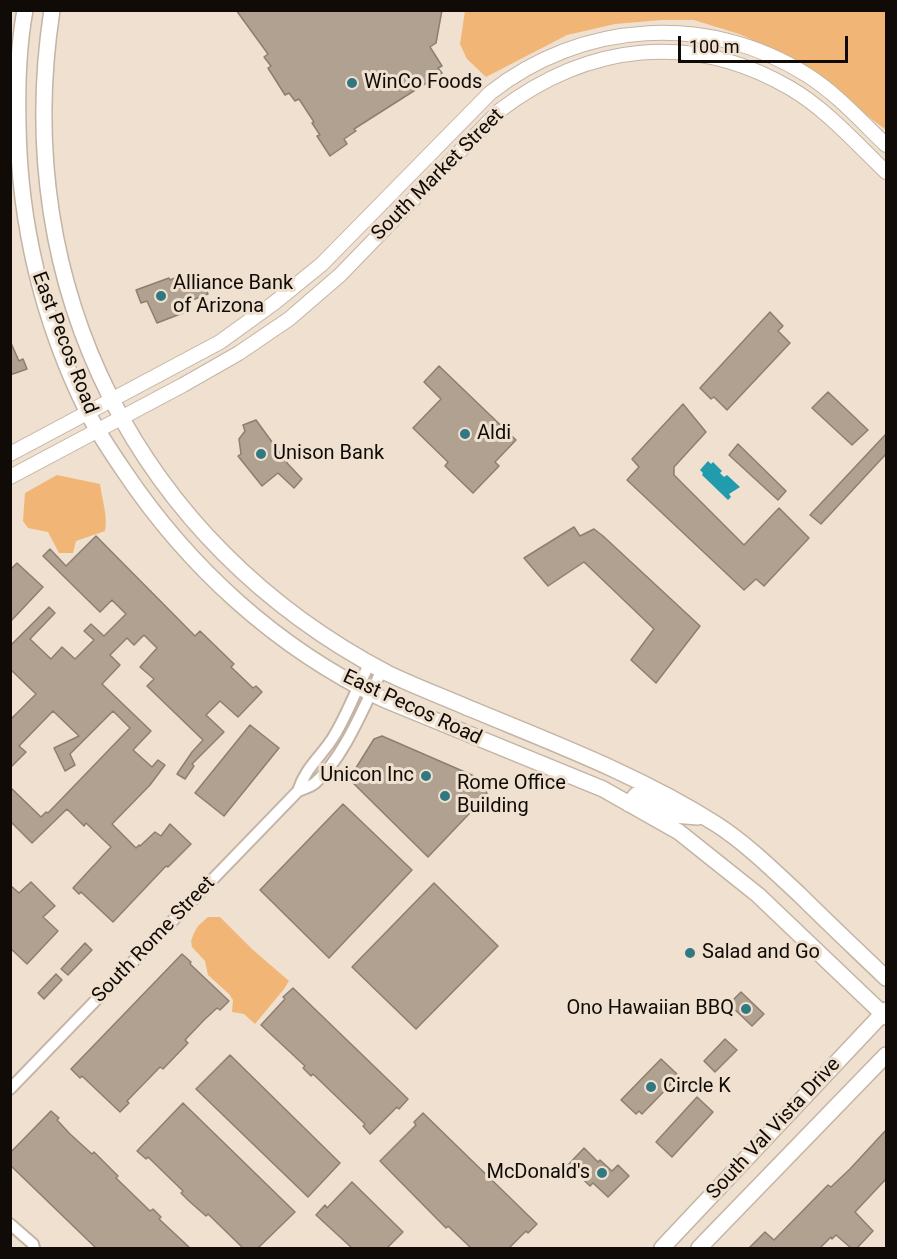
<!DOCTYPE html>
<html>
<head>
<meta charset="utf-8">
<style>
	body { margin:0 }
	#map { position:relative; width:897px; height:1259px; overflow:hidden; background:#efe0cf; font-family:Roboto,sans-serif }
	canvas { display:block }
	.frame { position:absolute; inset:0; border:12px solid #100b06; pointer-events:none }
	.scale { position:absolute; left:678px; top:36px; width:170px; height:27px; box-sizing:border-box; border:3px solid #100b06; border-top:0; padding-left:8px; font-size:18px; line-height:21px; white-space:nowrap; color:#100b06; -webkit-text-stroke:4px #efe0cf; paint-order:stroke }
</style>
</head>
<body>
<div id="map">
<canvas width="897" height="1259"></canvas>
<div class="frame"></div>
<div class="scale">100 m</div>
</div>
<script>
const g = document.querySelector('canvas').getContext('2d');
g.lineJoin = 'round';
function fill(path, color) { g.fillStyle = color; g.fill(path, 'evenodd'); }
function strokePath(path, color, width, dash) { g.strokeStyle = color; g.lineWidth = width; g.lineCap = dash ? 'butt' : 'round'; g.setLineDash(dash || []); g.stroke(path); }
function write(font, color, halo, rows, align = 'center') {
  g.font = font + ' Roboto,sans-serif'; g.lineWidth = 6; g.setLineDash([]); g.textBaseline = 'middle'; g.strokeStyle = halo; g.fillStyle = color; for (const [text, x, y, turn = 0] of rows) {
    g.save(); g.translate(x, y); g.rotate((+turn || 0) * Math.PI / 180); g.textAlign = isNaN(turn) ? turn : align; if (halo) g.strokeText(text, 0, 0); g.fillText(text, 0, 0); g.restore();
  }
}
const green = new Path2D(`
	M465,11H886V130L789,56L739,34L694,20H662L615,24L567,35L486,77L467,59L460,44Z
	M57,475L100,484C102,500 108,516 105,531L76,541L73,553H59L48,532L28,528L23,521L25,493Z
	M208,917H220L252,949L289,981L284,989L255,1024L244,1014L232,1012L233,1000L229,994L208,975L205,961L192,947L191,941L194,933L198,926Z`);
const water = new Path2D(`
	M708,461L711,464L713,462L722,471L720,473L724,477L727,475L740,487L729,494L731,497L728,500L702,475L703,473L700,470Z`);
const building = new Path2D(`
	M236,10H442L436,43L430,47L442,66L438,68L442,73L354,129L356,131L344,139L347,144L330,156L317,136L320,135L312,123L314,122L299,99L295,101L289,93L285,95L268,68L271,66L264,57L268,54Z
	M177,277L182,289L203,281L208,294L187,302L189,309L183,311V313L157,323L147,301L141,303L136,290L169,278L170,280Z
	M770,312L783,326L778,331L790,343L727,410L714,397L711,399L700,388Z
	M10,341L19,361L23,359L27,369L10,375Z
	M439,366L516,440L495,462L499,466L473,493L445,466L448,462L413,428L441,399L424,382Z
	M828,392L868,430L852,445L812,408Z
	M683,404L706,432L674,467V475L744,545L779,508L809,538L764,586L756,579L744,590L627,480L639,467L632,459Z
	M256,420L288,464L302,479L294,488L278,473L262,486L238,456L241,454L239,439L245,431L243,425Z
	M886,434V454L821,524L810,515Z
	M738,444L786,491L778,500L729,455Z
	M574,527L580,536L594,529L603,536L700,626L656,683L631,660L654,629L584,562L548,586L524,558Z
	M96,536L195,636L200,631L234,664L231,667L253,688L256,686L262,692L238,717L220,701L206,715L224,732L192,764L194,766L185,779L177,774L192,752L203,740L147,686L154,679L140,667L157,648L144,635L134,645L127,638L110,655L120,665L102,684L151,731L133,750L152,767L158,760L165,765L150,785L112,824L136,848L139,845L140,846L155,832L161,836L170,824L191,844L168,867L166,866L113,922L81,892L79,894L73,888L111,847L86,823L84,826L67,809L32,843L10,821V787L41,817L46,812L48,813L130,728L113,711L70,754L75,765L65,771L54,748L79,736L53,711L19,746L26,752L10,768V720L36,694L10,669V646L49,607L55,613L30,639L51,659L62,647L75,659L94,640L84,631L91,624L104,636L126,614L112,600L100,612L43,556L50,549L66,566Z
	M17,563L43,587L10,622V570Z
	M250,725L279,748L224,816L195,793Z
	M382,736L481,779L486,788L487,795L428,857L349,779L374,739Z
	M343,804L412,870L329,958L260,890Z
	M31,882L55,906L43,917L58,931L27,964L10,948V885L19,893Z
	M434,883L498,946L416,1029L352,967Z
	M85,943L92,950L68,975L61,969Z
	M182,954L191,962L190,964L229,1001L220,1010L217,1008L204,1020L185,1040L188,1043L163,1069L160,1067L127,1101L129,1103L120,1112L82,1076L80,1078L71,1069Z
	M56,974L62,980L44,999L38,993Z
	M293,988L408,1099L399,1109L397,1107L370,1134L363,1126L365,1124L313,1074L311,1076L303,1068L305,1066L261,1025L285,999L283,997Z
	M741,992L764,1014L752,1026L729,1004Z
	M725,1039L737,1050L715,1072L704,1061Z
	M230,1055L340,1163L308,1197L196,1089Z
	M661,1059L677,1074L674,1077L676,1079L642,1114L639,1111L636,1114L621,1100Z
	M697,1097L713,1112L672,1157L656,1142Z
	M183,1103L295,1212L258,1248H243L208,1214L206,1216L189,1201L181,1193L183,1191L148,1157L146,1159L137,1151Z
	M51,1111L59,1118L57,1120L70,1134L92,1154L94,1152L118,1176L116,1178L150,1211L153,1209L161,1217L159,1219L190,1248H96L10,1165V1153Z
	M423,1113L537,1224L528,1233L526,1231L509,1248H471L448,1226L446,1228L380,1161L416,1125L414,1122Z
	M886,1130V1179L855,1212L873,1231L857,1248H851L836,1235L832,1239L831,1237L820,1248H749L765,1232L774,1240L828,1185L831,1187L850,1169Z
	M584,1148L598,1162L600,1160L612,1171L618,1165L629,1176L608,1197L593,1183L590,1186L568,1165Z
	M352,1182L403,1232L387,1248H352L316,1215L325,1205L327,1208Z`);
const minor = new Path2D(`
	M298,791C303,789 310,787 315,783C345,756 364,706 382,670
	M10,1089L298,791C305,768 322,756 334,736C348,713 357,687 370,663
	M10,1224L33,1244L34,1248`);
const tertiary = new Path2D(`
	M10,454L220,342L274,303L322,264L490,93C581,21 708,12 807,75C837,94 861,121 886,145
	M10,477L183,385L239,353L289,319L340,275L499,111C588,43 692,31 790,88C826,109 856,143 886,172`);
const secondary = new Path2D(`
	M25,10C18,48 17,86 18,124C19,223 43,323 88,413C98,433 111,452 124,471C189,568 277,648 383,699L603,789L679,832L758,895L886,1017
	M52,10C9,288 139,543 387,673C412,685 438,695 464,706C550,742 637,774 716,824C747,844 774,871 801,896C829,924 858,951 886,978
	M629,804L636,795H640L673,815L698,817
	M662,1248L886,1010
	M699,1248L886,1055`);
const markers = [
	[352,83,6,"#317883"],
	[161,296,6,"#317883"],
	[465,434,6,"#317883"],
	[261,454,6,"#317883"],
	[426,776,6,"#317883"],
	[445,796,6,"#317883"],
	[690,953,6,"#317883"],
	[746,1009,6,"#317883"],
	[651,1087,6,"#317883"],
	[602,1173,6,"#317883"]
];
const poiNames = [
	["WinCo Foods",364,83],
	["Alliance Bank",173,284],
	["of Arizona",173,307],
	["Aldi",477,434],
	["Unison Bank",273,454],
	["Unicon Inc",414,776,"right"],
	["Rome Office",457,784],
	["Building",457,807],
	["Salad and Go",702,953],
	["Ono Hawaiian BBQ",734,1009,"right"],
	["Circle K",663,1087],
	["McDonald's",590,1173,"right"]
];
const streetNames = [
	["South Market Street",438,175,-45],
	["East Pecos Road",64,343,69],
	["East Pecos Road",412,708,25],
	["South Rome Street",154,940,-46],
	["South Val Vista Drive",774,1129,-47]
];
fill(green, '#f1b676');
fill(water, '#229bac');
fill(building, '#b0a191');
strokePath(building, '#8d7e70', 1.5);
strokePath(minor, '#c3b4a5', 14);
strokePath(tertiary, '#c3b4a5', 16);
strokePath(secondary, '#c3b4a5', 18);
strokePath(minor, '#fff', 10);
strokePath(tertiary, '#fff', 14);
strokePath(secondary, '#fff', 15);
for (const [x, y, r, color] of markers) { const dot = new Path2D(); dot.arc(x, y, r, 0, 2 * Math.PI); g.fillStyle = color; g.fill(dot); strokePath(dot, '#efe0cf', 2); }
write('20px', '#100b06', '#efe0cf', poiNames, 'left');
write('20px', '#100b06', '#efe0cf', streetNames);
</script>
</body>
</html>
